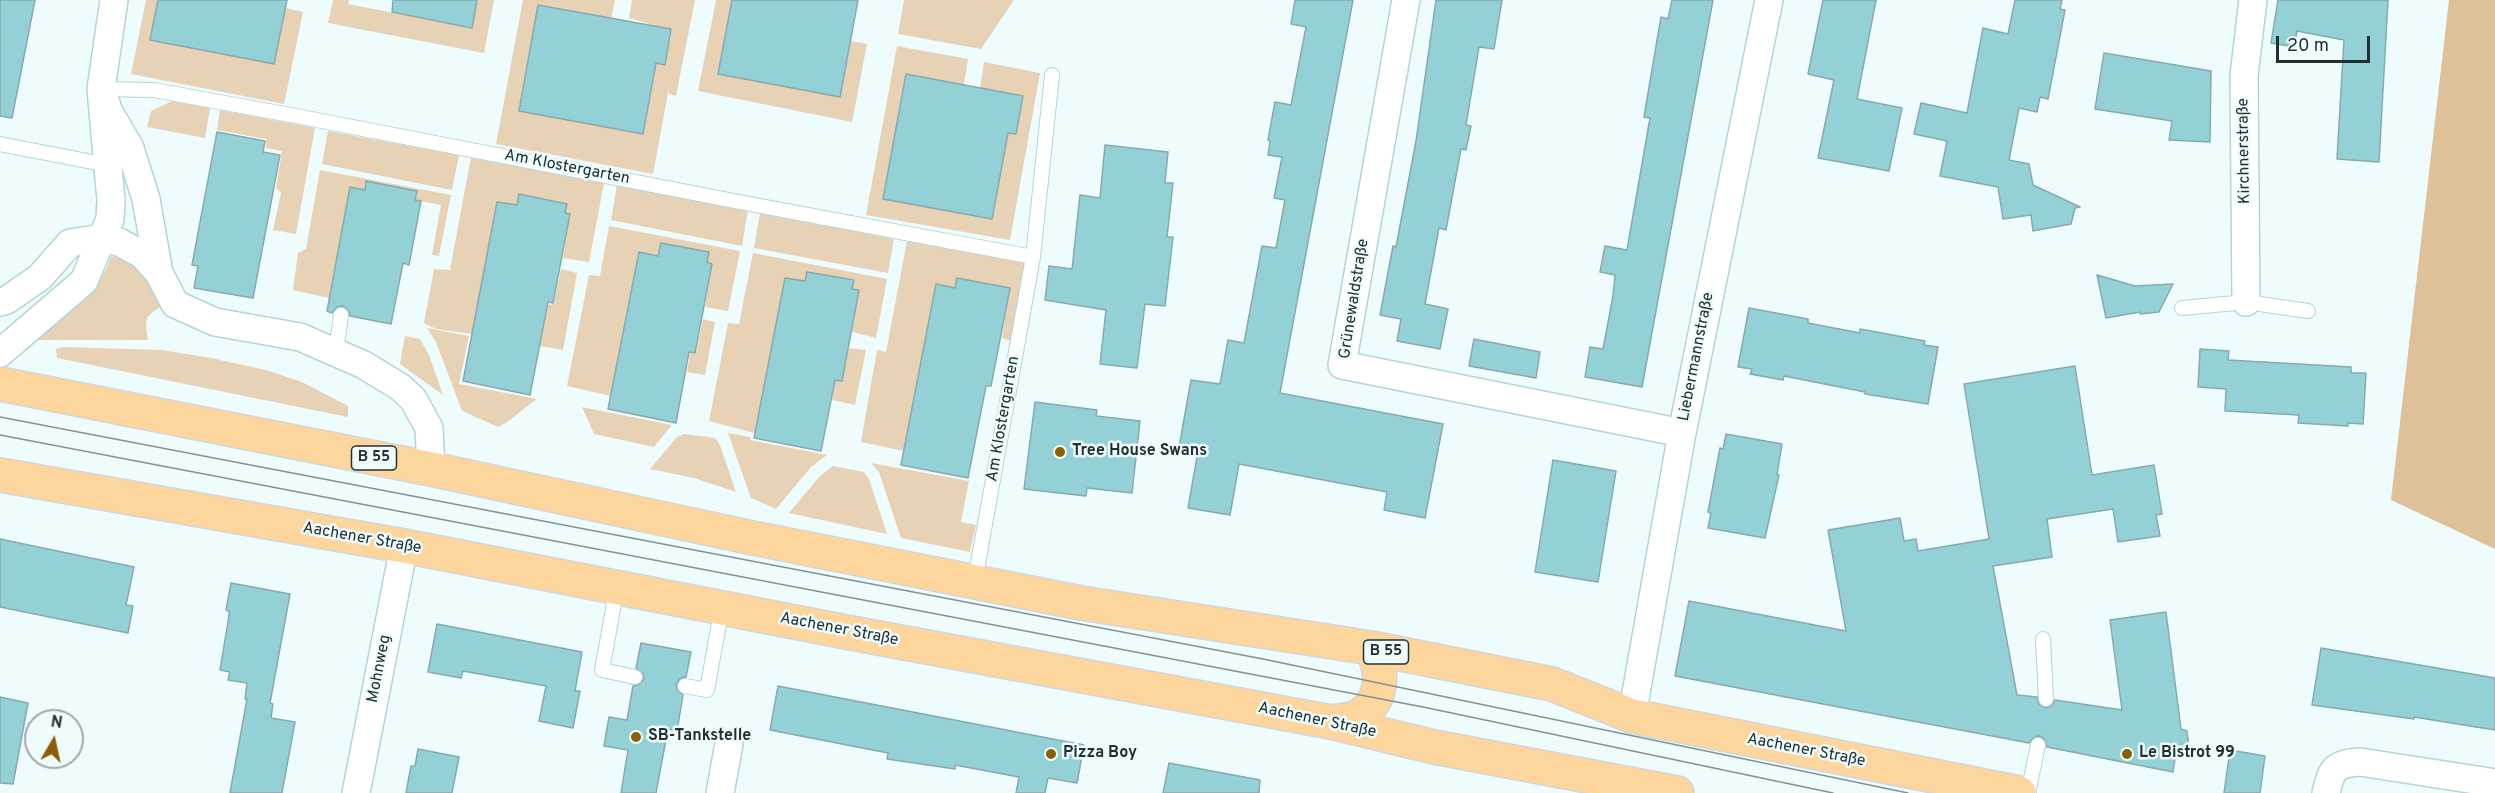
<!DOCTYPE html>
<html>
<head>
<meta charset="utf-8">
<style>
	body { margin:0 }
	#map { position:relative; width:2495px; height:793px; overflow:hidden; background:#eefcfd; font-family:Overpass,sans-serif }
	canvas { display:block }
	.north { position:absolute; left:24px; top:709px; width:60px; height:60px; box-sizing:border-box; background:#eefcfd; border:2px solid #9daaac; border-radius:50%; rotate:9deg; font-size:16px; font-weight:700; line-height:24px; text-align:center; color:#233032 }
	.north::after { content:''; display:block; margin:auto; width:21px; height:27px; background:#8c5e05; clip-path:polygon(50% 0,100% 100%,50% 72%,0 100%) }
	.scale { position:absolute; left:2276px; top:36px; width:94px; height:27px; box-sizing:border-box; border:3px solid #233032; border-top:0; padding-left:8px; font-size:18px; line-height:21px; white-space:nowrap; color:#233032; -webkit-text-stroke:4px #eefcfd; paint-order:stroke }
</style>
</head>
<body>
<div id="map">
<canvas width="2495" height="793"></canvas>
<div class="north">N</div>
<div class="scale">20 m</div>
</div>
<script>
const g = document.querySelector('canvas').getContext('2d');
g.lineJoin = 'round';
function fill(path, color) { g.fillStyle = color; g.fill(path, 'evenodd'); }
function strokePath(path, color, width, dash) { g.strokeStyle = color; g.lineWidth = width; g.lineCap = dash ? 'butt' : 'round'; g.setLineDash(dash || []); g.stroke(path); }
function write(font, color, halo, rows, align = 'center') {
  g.font = font + ' Overpass,sans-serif'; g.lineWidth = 5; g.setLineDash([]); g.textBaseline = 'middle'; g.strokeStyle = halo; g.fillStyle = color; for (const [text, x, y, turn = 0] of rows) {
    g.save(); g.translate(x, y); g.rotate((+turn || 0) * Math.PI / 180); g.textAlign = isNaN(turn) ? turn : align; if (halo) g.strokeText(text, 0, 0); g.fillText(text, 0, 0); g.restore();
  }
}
const green = new Path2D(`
	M146,0H158L151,40L274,64L285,8L303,12L284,104L131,74Z
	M333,0H349L348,4L471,28L477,0H494L484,53L328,23Z
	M523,0H615L611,19L538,5L519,111L643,134L656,63L665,64L671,30L629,18L632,0H695L676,96L669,94V88L653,174L496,144Z
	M716,0H732L719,74L840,97L851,41L867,44L852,122L698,91Z
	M904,0H1014L981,49L898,34Z
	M897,46L968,59L964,84L906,74L883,199L1008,133L1016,134L1023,96L980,88L984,62L1040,73L1010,240L866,215Z
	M172,101L210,108L205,138L147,127L151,111Z
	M220,110L315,128L296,234L273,230L281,193L276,188L282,151L266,148V139L217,130Z
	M328,131L459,155L452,190L322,164Z
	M471,157L604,183L589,262L563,258L570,215L565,213L566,204L520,195L517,205L498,202L472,334L436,329L424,323L434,269L450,270Z
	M320,170L451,195L439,256L432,255L441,205L415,200L417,191L366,182L365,190L350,187L329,298L293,290L298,253L306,249Z
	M617,185L748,210L742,246L611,220Z
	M760,213L894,239L888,273L754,248Z
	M609,226L740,251L728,311L705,307L712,264L707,262L709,252L661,243L658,256L611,396L567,386L589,275L600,276Z
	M907,241L1026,263L1011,341L1002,338L1008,297L1003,295L1004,287L957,278L955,288L936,284L904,451L861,442L877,350L886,352Z
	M753,253L887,279L876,338L852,332L859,290L852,289L854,280L807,272L805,281L785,278L755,433L709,421L728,323L739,324Z
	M111,256C138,263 149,283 164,305C145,316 144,317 148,340H37C64,316 102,292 111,256Z
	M561,269L577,273L563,350L540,346L548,305L554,304Z
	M703,319L715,322L705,375L687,372L690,353L696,354Z
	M427,328L469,336L459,384L537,399C523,408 513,420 498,427L462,411L436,342Z
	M405,336L420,339L429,355L443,395L400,364Z
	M63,347L162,350L211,358L266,370L302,382L348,406V417L57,358L56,349Z
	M849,348L866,350L855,405L832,400L835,380L842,381Z
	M582,407L672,425L654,447L594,434Z
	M728,433L750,437V440L827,455L811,467L776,509L751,498Z
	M684,434L715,438L720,445L736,492L694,478L650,469L677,437Z
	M871,463L969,481L961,522L976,525L970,552L901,538L879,472Z
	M833,466L864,472L869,479L887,534L789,513L819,477Z`);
const forest = new Path2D(`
	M2449,0H2495V549L2391,500Z`);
const building = new Path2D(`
	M0,0H35L12,118L0,116Z
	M158,0H287L274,64L150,40Z
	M393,0H477L472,28L392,12Z
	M732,0H858L840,97L718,74Z
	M1295,0H1353L1280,393L1443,424L1425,518L1384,510L1387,492L1239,464L1230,515L1188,508L1197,457L1178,453L1191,380L1220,384L1228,340L1244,343L1262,246L1276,248L1285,200L1274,198L1282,157L1268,155L1270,141L1268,140L1275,102L1291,105L1306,27L1291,24Z
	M1436,0H1502L1494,49L1479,47L1466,125L1471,126L1466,150L1461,149L1446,230L1439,228L1425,304L1448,309L1440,349L1397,341L1401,319L1380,315L1393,246L1396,247L1416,141Z
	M1672,0H1713L1642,387L1585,377L1590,347L1603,349L1613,296L1615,275L1600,272L1605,246L1627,250L1650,118L1644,117L1661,17L1668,19Z
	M1823,0H1876L1857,99L1902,108L1889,171L1818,158L1834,80L1808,74Z
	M2015,0H2062L2060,9L2065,10L2048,99L2040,97L2037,112L2019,108L2009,160L2029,164L2033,185L2080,207L2075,208L2071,224L2033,231L2031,215L2003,219L1998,187L1940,176L1947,141L1914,134L1921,103L1967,113L1983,28L2008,34Z
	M2278,0H2388L2379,162L2337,159L2344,40L2297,31L2294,47L2271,43Z
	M538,5L671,29L665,65L656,63L643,134L519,111Z
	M2104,53L2211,71L2210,142L2169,140L2172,121L2095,109Z
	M906,74L1023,96L1016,134L1008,133L992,219L883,199Z
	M217,132L265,141L263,152L280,155L253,298L194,288L198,266L192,265Z
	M1105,145L1168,152L1165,183H1173L1167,237H1173L1165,306L1145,304L1137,368L1100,364L1106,310L1045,300L1049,266L1072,269L1080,195L1100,198Z
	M366,181L417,191L415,200L421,201L409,265L403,263L391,324L350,316L349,311L343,306L337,307L332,313L327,311L350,187L365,190Z
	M519,194L567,204L565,213L570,214L553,303L548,302L530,395L463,381L497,202L517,205Z
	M661,243L709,252L707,262L712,264L695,353L689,352L676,423L608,409L639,252L658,256Z
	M807,272L854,280L852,289L859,290L842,381L835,380L821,451L754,438L785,278L805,281Z
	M2097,275L2135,286L2173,284L2159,312L2140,314V312L2106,318Z
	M957,278L1010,288L991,386H986L968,478L901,465L936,284L955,288Z
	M1749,308L1808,319V323L1860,333V329L1925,341L1924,345L1938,347L1928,404L1865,394V392L1784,376L1783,380L1750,374L1752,369L1738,367Z
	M1474,339L1540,352L1536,378L1469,366Z
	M2200,349L2229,351L2228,360L2351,367V373H2366L2363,424L2348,423V426L2298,423L2299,415L2225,411L2226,389L2198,387Z
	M2075,366L2092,475L2154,465L2162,514L2156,515L2160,536L2118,542L2113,509L2047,519L2052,557L1993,566L2017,695L2037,697L2039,704L2046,708L2051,706L2055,700L2122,710L2110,620L2166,612L2181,729L2187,731L2190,755L2176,752L2173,772L2047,747L2044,739L2039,736L2032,739L2029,743L1675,676L1689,601L1846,631L1828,530L1900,518L1904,541L1916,539L1918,551L1989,539L1964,384Z
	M1035,402L1097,410L1096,416L1140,421L1132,493L1087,488L1086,496L1024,489Z
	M1726,434L1782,444L1777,475H1779L1765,538L1708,528L1711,513L1708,512L1720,448L1723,449Z
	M1553,460L1616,471L1598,582L1535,572Z
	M0,539L134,567L126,605L133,606L128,633L0,607Z
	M231,583L290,594L270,703L273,704L271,718L295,722L282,793H230L247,699H245L247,683L228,680L230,672L220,670L229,616V611L226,610Z
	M437,624L582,652L575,691H580L573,728L539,721L546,686L463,671L461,678L428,672Z
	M641,643L691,652L686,677L681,678L676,684L677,690L683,695L677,731L668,729L656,793H621L628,750L604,746L609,717L627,720L633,686L638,685L644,679L643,674L636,668Z
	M2321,648L2495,678V730L2414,717V719L2312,705Z
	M778,686L1084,745L1077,783L1048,778L1045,793H1016L1019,777L955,765V769L887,759L888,753L770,730Z
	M0,697L28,703L13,784L0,783Z
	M418,749L459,757L452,793H406L411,766H415Z
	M2230,750L2265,756L2260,793H2224Z
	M1169,763L1260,780L1259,793H1163Z`);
const lane = new Path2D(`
	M101,89L154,90L296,116L755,205L1033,257
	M0,144L108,165
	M2182,308L2246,302L2308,311
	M336,353L341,315
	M975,580L1033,257L1052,75
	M617,587L602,670L635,677
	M2043,639L2046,699
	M685,686L707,690L722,607
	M2028,793L2038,745`);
const street = new Path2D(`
	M1406,0L1342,365L1682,433
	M101,89L109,112L130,148L146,199L159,273L175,304L215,322L300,337L364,365L400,387L413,399L429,428L431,469
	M0,302L7,300L40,277L70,243L102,238L119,242L143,255L159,273
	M2246,302L2244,76L2253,0
	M0,353L84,281L110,219L111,200L101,89L114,0
	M1632,716L1682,433L1769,0
	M356,793L404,546
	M720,793L729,744
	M2326,793C2332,768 2334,764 2360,762L2495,783`);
const primary = new Path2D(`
	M0,384L431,469L748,537L1081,603L1371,648L1552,684L1632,716L2019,793
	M0,475L404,546L846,632L1331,722L1434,747L1677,793
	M1331,722C1339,721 1352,720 1359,716C1384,700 1384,671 1371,648`);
const tram = new Path2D(`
	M0,417L1263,659L1908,793
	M0,435L1423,707L1833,793`);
const markers = [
	[1060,452,6,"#8c5e05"],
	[636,737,6,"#8c5e05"],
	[1051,754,6,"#8c5e05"],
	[2127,754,6,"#8c5e05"]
];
const shields = [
	[374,458,45],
	[1386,652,45]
];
const shieldNames = [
	["B 55",374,458],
	["B 55",1386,652]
];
const streetNames = [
	["Kirchnerstraße",2245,151,-91],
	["Am Klostergarten",567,168,11],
	["Grünewaldstraße",1355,299,-81],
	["Liebermannstraße",1697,357,-79],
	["Am Klostergarten",1004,419,-80],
	["Aachener Straße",362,539,10],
	["Aachener Straße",839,630,11],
	["Mohnweg",380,669,-79],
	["Aachener Straße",1317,721,12],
	["Aachener Straße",1806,751,11]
];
const poiNames = [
	["Tree House Swans",1072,452],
	["SB-Tankstelle",648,737],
	["Pizza Boy",1063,754],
	["Le Bistrot 99",2139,754]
];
fill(green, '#e7d2b6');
fill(forest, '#dec099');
fill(building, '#94d1d7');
strokePath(building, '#87aaad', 1.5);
strokePath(lane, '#b2d5d9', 16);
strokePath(street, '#b2d5d9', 30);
strokePath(primary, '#d3d6d6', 36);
strokePath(lane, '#fff', 14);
strokePath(street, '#fff', 27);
strokePath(primary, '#fdd69e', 33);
strokePath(tram, '#849193', 1.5);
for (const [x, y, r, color] of markers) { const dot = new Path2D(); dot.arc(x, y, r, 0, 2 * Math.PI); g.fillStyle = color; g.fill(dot); strokePath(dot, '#eefcfd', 2); }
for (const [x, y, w] of shields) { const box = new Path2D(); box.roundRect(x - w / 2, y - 12, w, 24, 4.5); g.fillStyle = '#eefcfd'; g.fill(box); strokePath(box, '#233032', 1.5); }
write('bold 15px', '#233032', null, shieldNames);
write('16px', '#233032', '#eefcfd', streetNames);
write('bold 16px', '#233032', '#eefcfd', poiNames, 'left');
</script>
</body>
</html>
